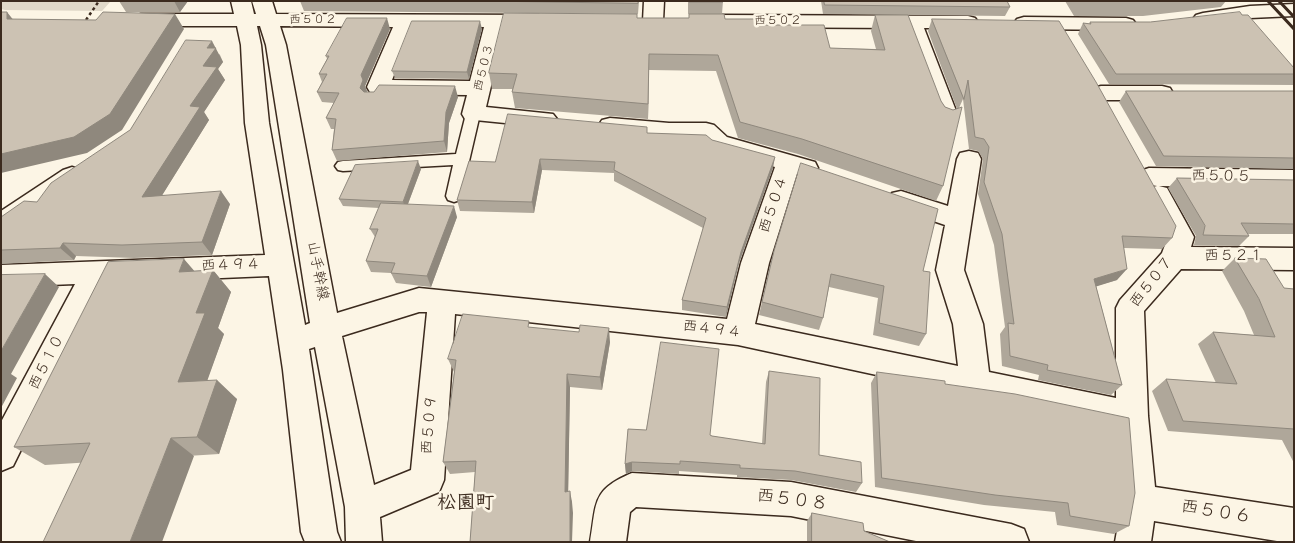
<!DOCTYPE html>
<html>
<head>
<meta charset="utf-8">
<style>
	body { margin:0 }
	#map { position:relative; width:1295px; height:543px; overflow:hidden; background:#fcf5e5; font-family:"Gochi Hand",sans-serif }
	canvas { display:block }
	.frame { position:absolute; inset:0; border:2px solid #3b2a1e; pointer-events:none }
</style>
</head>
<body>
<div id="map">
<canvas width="1295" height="543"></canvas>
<div class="frame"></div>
</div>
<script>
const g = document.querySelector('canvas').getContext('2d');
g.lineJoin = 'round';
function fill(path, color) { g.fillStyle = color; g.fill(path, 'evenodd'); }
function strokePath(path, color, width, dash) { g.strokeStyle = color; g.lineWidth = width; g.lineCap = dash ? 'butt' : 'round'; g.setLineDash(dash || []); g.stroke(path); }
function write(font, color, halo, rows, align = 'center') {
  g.font = font + ' "Gochi Hand","Klee One",sans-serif'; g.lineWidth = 5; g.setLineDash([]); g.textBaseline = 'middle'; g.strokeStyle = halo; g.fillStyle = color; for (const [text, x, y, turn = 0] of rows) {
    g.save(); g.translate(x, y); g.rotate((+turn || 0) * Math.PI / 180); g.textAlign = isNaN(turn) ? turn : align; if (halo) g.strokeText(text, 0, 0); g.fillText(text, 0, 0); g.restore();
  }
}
const green = new Path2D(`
	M1,1H111L102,11L5,10L1,9Z`);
const path = new Path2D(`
	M86,20L99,1`);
const service = new Path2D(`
	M473,109L478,111L480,114L460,200L454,202L448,200L446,196L453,165L343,171L338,170L335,166L338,162L343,161L456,154L466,114L468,111Z`);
const minor = new Path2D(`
	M231,1H251L254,14H256L252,1H272L276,14L538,15L545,17L548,21L545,25L505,27L486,107L553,114L557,119L553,124L545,127L465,119L462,114L467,95L378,94L370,92L367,87L393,27L280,26L286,45L337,313L419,288L727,319L741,263L775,167L711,149L700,139H669L610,134L602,132L598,126L602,120L610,118L669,123H706L714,125L727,137L815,162L818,168L815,174L806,177L797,174L769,263L755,324L958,366L953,324L936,270L945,225L892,207L888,200L892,193L901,191L948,206L957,159L960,153L969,151L978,153L981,159L964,270L983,324L989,372L1116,398V308L1120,300L1162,253L1168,237L1145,195L1149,188L1157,186L1140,183L1137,177L1140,171L1149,168L1294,170V188L1159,186L1167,188L1194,237L1191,247L1294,248V270L1181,269L1144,311L1148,416L1155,487L1294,508V542H1283L1154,521L1151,542H1115L1122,502L1117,427L738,345L455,314L444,480L439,492L380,517L382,542H346L345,507L315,347L309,349L337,532L341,542H305L301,532L283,370L269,276L103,283L13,466L1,471V422L75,284L1,287V265L265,255L245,123L241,45L237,26H141L134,24L131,20L134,16L141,14H234ZM257,26H260L266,45L310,323L305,325L269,123L261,45ZM413,27H484L470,81L392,80ZM419,312H427L411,470L374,485L342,336Z
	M644,1H664L663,21L660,25L653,27L646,25L643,21Z
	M1294,4V16L1250,18L1203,25L1196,23L1193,19L1196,15L1203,13L1250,6Z
	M719,15L968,16L975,18L978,22L975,26L968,28H924L958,116L955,121L947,124L939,121L936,116L904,28L719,27L712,25L709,21L712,17Z
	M1024,17L1126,18L1133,20L1136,24L1133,28L1126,30L1024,29L1017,27L1014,23L1017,19Z
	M1101,86H1162L1170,88L1173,93L1170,98L1162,100H1101L1093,98L1090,93L1093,88Z
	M72,167L81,170L84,176L81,182L10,231L1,234V211L63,170Z
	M632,473L791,482L1011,524L1024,529L1029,542H921L791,516L636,507L630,512L626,542H590C597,503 591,490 632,473Z`);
const rail = new Path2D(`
	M1268,1L1294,29
	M1279,1L1294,17`);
const wall = new Path2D(`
	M119,1H188L180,12H126Z
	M300,1H639L638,14L304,11Z
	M688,1H723L722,14H688Z
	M821,1H1007L1010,7L1005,16L823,14Z
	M1065,1H1226L1221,7L1143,16H1074Z
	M875,15L945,107L953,110L957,109L928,31L932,19L1172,238L1162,249L1124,248L1117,280L1096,286L1122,385L1111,395L1038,380L1039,375L1002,366L1000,334L1005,327L994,245L978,194L983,159L978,151L969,149L963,99L959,108L943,186L936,201L798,154L738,138L716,71L649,70L648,119L515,108L512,92V89H492L489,73L637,18L725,19L758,25L830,48L876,49L871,31Z
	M1242,15L1294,68V85L1109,84L1078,34L1083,23L1089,24L1090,22H1150Z
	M390,29L365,86L367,92L458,97L449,123L447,152L337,161L332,150L334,129H331L326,118L334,103L322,102L317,92L322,82L319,74L327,59L326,56Z
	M482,29L469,79L395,78L392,71Z
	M220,54V55L223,62L218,69L225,80L204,112L209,120L162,195L230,204L212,255L134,258L76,256L74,260L1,264V217L37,202L130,130Z
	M1126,91H1294V169L1156,166L1119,102Z
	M647,133L712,140L773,168L739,263L726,317L682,310V300L703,228L614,181V173L542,170L534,213L460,211L457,200L495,162Z
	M421,169L408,204L457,217L431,287L396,283L391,273L371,272L366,261L375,237L370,229L379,208L343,206L339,199Z
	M1177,178L1294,180V234H1248L1249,236L1239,246L1194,245L1196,236L1168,188Z
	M774,251L923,271L926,334L919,346L873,335L878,298L829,287L823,318L819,330L759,315Z
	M1235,258L1284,288L1294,289V463L1282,440L1168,431L1152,391L1166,379L1216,383L1198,344L1213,332L1254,335L1244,311L1222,271Z
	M213,270L231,292L218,328L224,334L207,380L237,399L219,454L45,465L14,447L194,271Z
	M530,327L610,342L602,390L570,387L568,491L572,502V542H470L475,472L450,474L443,462L454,372L448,359Z
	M769,371L819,455L862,483L856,492L791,480L737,477V475L679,471V474L632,471L626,474L625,464L628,429L710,435L712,436L762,444L766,382Z
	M877,372L945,384L1129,526L1114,534L1057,525L1055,512L984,505L875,487L871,383Z
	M812,513L864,531L890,542H807V521Z`);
const shadedWall = new Path2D(`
	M174,1H188L180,12Z
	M7,12L19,27L7,19Z
	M175,14L184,29L122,130L87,153L1,173V154Z
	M387,18L390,29L365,86L367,91L364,99L360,88L361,75Z
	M480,21L482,29L469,79L467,72Z
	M212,41L223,62L218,69L225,80L204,112L209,120L153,210L142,197L190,106L203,66L207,48Z
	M649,54V70L648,119V104Z
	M455,86L458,97L449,123L447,152L444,141L446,112Z
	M775,157L773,168L739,263L726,317L727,307L741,252Z
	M540,159L542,170L534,213L532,202Z
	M418,161L421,169L406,209L403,202Z
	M221,191L230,204L212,255L202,242Z
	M454,206L457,217L431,287L427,276Z
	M63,243L76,256L74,260L60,248Z
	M184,259L203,281L179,272Z
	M1127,269L1117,280L1085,290L1094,279Z
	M213,270L231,292L218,328L224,334L200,401L178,382L196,313Z
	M45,274L59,287L11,374L17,378L1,408V351Z
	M609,328L610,342L602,390L600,377Z
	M567,374L570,387L568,502L565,492Z
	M217,380L237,399L219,454L197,437Z
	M171,438L194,456L162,542H130Z
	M632,462V471L626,474L625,464Z
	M570,491L572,502L573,513L572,542H570Z`);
const building = new Path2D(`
	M485,1H638V3Z
	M723,1V2H689V1Z
	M824,1H1007L1010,7L825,5Z
	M1,12H7V19L96,20L103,12L175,14L110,114L74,137L1,154Z
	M1240,12L1242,15H1248L1294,68V74H1116L1083,23L1091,24L1090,22H1150Z
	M504,13L637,14V18H689V14H724L725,19H757L758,25H824L830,48L885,50L875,15H908L941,101L945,107L953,110L962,107L943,186L802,139L740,122L718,55L649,54L648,104L512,92L517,74L489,73Z
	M347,18H387L361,75L363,80L360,88L364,92H374L379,85L455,86L446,112L444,141L332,150L336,119L326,118L339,93L317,92L327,74H319L329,56H326Z
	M932,19L1059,21L1096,82L1176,226L1172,238L1122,236L1127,269L1094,279L1122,385L1047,370L1048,365L1010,356L1008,323L1014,324L1002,234L984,182L989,147L984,139L975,137L968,80L964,99Z
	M412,21H480L467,72L392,71Z
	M186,40L212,41L207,48H216L203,66L217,67L190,106L200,107L142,197L221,191L202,242L122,245L63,243L60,248L1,250V217L24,201L37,202L51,183L130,130Z
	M1126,91H1294V158L1164,156Z
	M508,114L647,127V133L706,135L712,140L775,157L741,252L727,307L682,300L706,218L614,170L615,162L540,159L532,202L457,200L469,161L495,162Z
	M418,161L403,202L339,199L355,165Z
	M801,163L938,209L923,271L930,272L926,334L879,323L884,286L831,274L823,318L762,302L774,251Z
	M1177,178L1294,180V224L1241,223L1249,236L1203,235L1205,226Z
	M381,203L454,206L427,276L391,273L395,263L366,261L378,229H370Z
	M1235,258L1266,259L1284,288L1294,289V429L1183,421L1166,379L1237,384L1213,332L1275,337L1259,299Z
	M184,259L179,272L213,270L196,313H205L178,382L217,380L197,437L171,438L130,542H43L90,443L14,447L108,262Z
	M45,274L1,351V275Z
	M463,314L529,321L528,327L579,332L580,325L609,328L600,377L567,374L565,492L570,491V542H470L476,461L443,462L456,360L448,359Z
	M661,342L719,349L710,435L712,436L765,444L769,371L820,378L819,455L861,462L862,483L795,471L740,468V465L680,461V464L632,462L625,464L628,429L646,430Z
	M877,372L945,381V384L1015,394L1129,418L1135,493L1129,526L1070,516L1068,503L995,495L882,478Z
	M812,513L863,523L864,531L890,542H812Z`);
const farStreetnames = [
	["西５０２",313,21],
	["西５０２",778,22],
	["西５０３",485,68,-76]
];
const streetNames = [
	["西５０５",1221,178,1],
	["西５０４",775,205,-71],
	["西５２１",1234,258],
	["西４９４",231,267,-2],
	["山手幹線",316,271,79],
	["西５０７",1153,283,-52],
	["西４９４",712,331,7],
	["西５１０",48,363,-63],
	["西５０９",431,425,-85]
];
const nearStreetnames = [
	["西５０８",792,502,7],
	["西５０６",1216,514,9]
];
const nearNeighbourhoodnames = [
	["松園町",466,505]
];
fill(green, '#e0d8c8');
strokePath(service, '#3b2a1e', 3);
strokePath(minor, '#3b2a1e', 3);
strokePath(path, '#3b2a1e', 2.5, [3, 3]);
fill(service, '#fcf5e5');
fill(minor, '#fcf5e5');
strokePath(rail, '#3b2a1e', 3);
fill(wall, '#afa79a');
fill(shadedWall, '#8f887d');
fill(building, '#ccc2b3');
strokePath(building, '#8f887d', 1);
write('12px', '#3b2a1e', '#fcf5e5', farStreetnames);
write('15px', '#3b2a1e', '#fcf5e5', streetNames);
write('18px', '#3b2a1e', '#fcf5e5', nearStreetnames);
write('bold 19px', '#3b2a1e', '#fcf5e5', nearNeighbourhoodnames);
</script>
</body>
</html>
